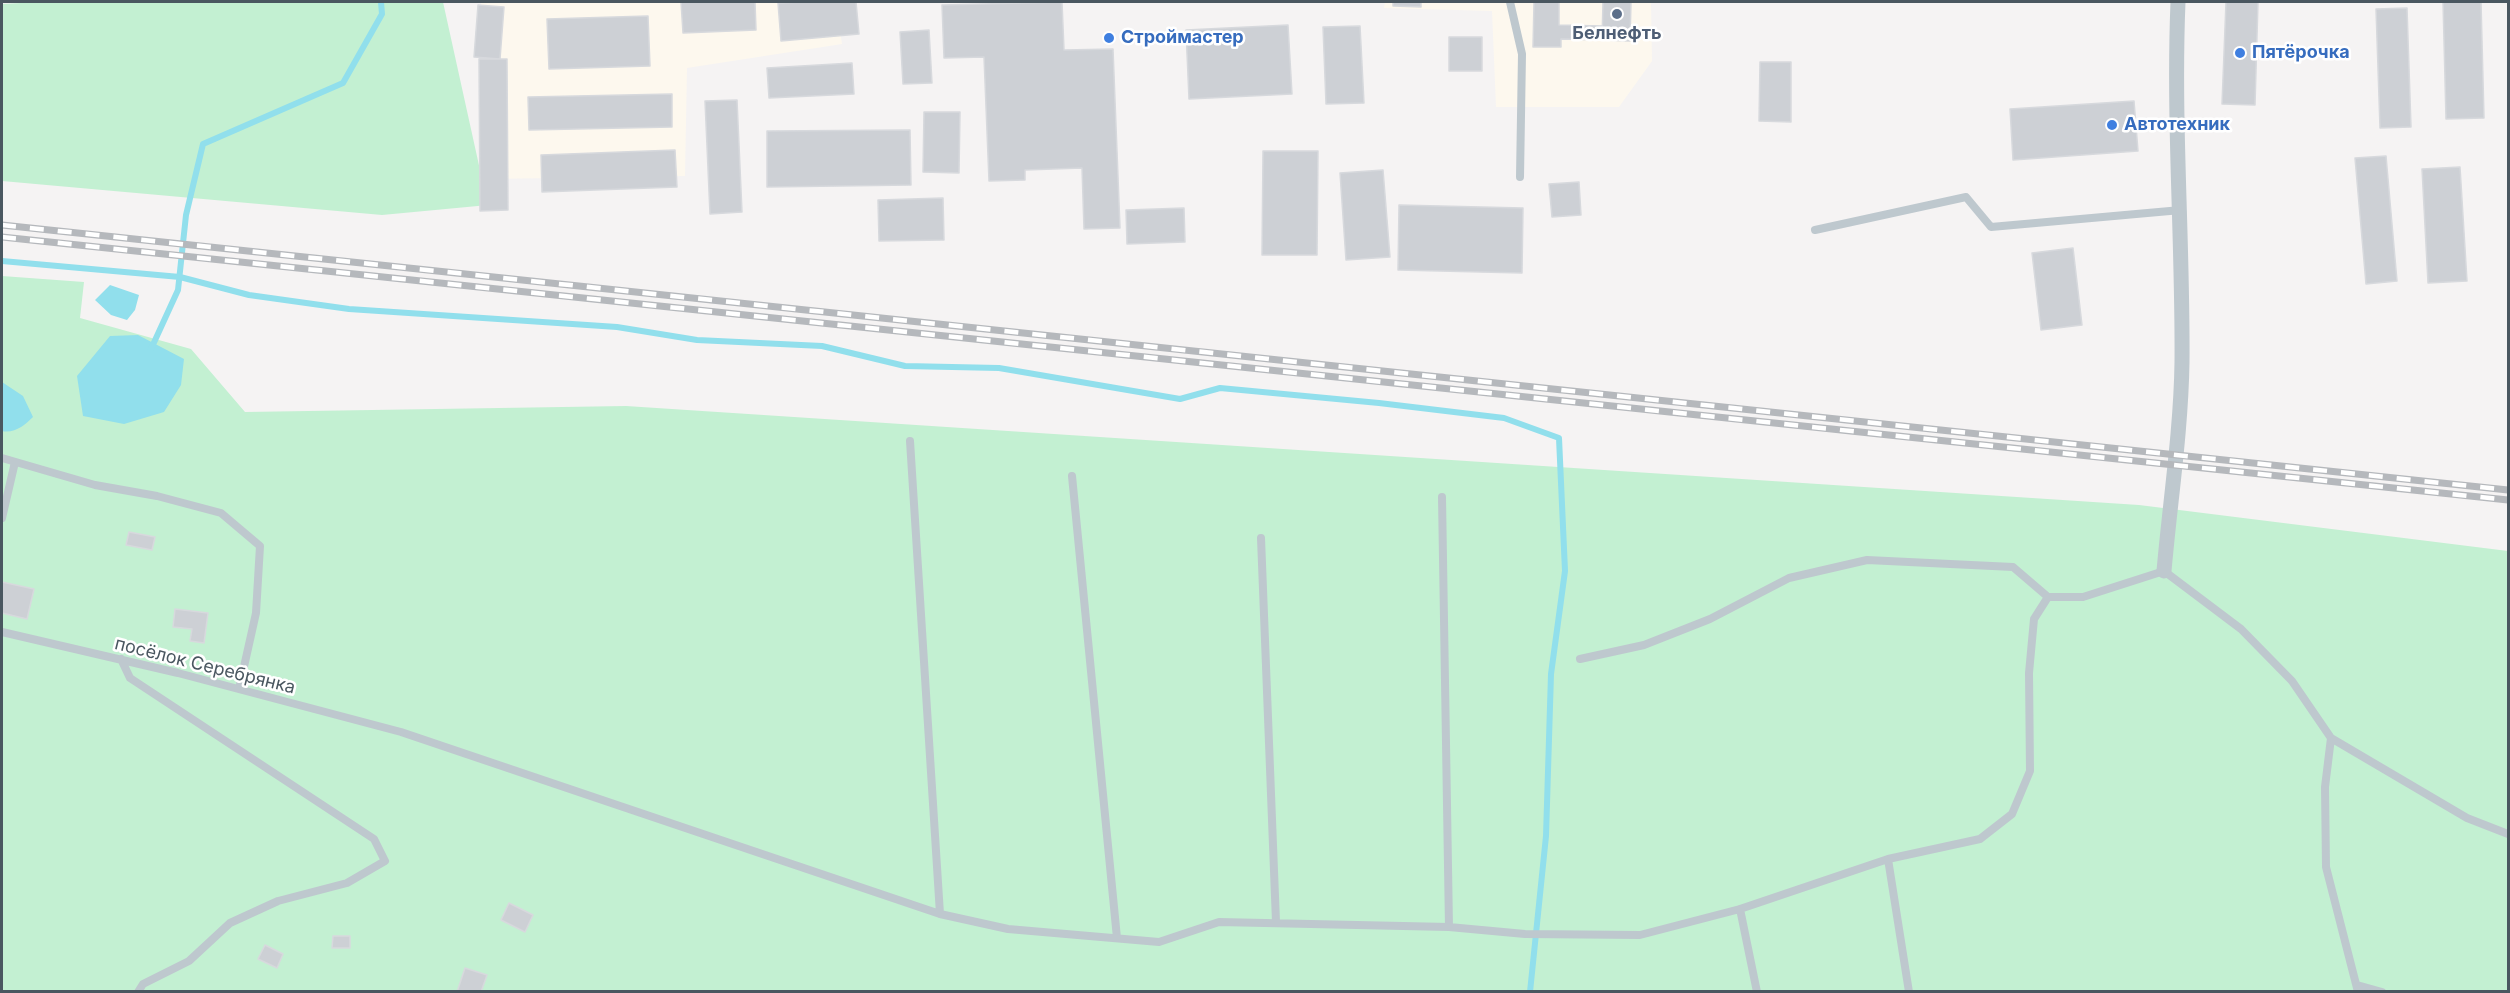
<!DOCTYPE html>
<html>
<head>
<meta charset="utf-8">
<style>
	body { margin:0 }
	#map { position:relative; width:2510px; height:993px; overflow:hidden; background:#f5f3f3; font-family:Inter,sans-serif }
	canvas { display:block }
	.frame { position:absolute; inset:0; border:3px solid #4a5760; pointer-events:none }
</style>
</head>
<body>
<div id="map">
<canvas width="2510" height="993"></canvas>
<div class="frame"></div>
</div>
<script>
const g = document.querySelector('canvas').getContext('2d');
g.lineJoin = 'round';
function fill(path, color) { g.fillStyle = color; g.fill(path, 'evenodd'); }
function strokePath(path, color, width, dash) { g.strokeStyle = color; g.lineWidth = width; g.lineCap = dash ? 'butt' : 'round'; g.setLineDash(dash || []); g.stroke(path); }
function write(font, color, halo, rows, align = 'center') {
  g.font = font + ' Inter,sans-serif'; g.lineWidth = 5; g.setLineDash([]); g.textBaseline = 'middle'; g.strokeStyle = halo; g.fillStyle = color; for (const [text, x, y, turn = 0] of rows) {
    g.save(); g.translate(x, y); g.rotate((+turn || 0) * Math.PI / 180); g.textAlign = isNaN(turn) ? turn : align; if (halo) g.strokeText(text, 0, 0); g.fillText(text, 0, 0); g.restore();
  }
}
const commercial = new Path2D(`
	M481,2H836L842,44L687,68L685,176L487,179Z
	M1385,2H1651L1652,61L1619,107H1496L1492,11L1384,8Z`);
const green = new Path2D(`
	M38,2H443L482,179L508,191L499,204L382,215L2,181V4Z
	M2,276L84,282L80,318L191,349L245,412L626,406L2139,505L2508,551V991H2Z`);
const water = new Path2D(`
	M110,285L139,295L135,310L127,320L111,315L95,300Z
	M138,335L184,359L181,385L164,412L124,424L83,416L77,376L110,336Z
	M2,382L23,396L33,417C25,425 14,434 2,431Z`);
const stream = new Path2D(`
	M2,261L180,277L249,295L349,309L617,327L697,340L822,346L905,366L999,368L1180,399L1220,388L1379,403L1504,418L1559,438L1565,571L1551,674L1546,836L1530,992
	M151,349L178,290L186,215L203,144L343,83L382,14L381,2`);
const building = new Path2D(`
	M681,2H755L756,30L683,33Z
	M800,2H856L859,34L781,41L778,3Z
	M1062,2L1064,50L1113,49L1120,228L1084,229L1082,168L1025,170V180L989,181L984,57L944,58L942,5Z
	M1393,2H1421V7L1393,6Z
	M1534,2H1559V25L1602,26V40L1561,39V47H1533Z
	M1603,2H1631L1630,41L1602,40Z
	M2226,2H2258L2255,105L2222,104Z
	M2443,2H2481L2484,118L2446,119Z
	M478,5L504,7L500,59L474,57Z
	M2407,8L2411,127L2380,128L2376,9Z
	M648,16L650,66L549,69L547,19Z
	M1288,25L1292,94L1189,99L1186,30Z
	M1360,26L1364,103L1326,104L1323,27Z
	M929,30L932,83L903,84L900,32Z
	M1449,37H1482V71H1449Z
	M479,59H507L508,210L480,211Z
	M1760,62H1791V122L1759,121Z
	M852,63L854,94L769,98L767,68Z
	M672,94V127L529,130L528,97Z
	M737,100L742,212L710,214L705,101Z
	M2134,101L2138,151L2013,160L2010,109Z
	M924,112H960L959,173L923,172Z
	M910,130L911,185L767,187V131Z
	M675,150L677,187L542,192L541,155Z
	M1263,151H1318L1317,255H1262Z
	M2386,156L2397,281L2366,284L2355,158Z
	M2460,167L2467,281L2428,283L2422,169Z
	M1383,170L1390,257L1346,260L1340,173Z
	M1579,182L1581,215L1552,217L1549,184Z
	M943,198L944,240L879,241L878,200Z
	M1399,205L1523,208L1522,273L1398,270Z
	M1184,208L1185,242L1127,244L1126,210Z
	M2073,248L2082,325L2041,330L2032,253Z
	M129,532L155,537L152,550L126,545Z
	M2,582L34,589L27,619L2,613Z
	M175,609L208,613L204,643L190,641L192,629L173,627Z
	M509,903L533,915L525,932L501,920Z
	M333,936H350V948H332Z
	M265,945L283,954L277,968L258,959Z
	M465,968L487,975L481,992H457Z`);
const lane = new Path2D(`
	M1510,2L1522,54L1520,177
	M1815,230L1966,197L1991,227L2181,210
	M910,441L940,914
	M2,458L95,485L157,496L221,513L260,546L256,613L239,689
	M1072,476L1117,938
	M1442,497L1449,927
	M2,518L15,462
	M1261,538L1276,922
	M2,632L178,673L401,732L940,914L1008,929L1159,942L1219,922L1449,927L1525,934L1640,935L1740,909L1888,859L1980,839L2012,814L2030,771L2029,673L2034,619L2048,597H2083L2164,571L2241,629L2292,681L2331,738L2467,818L2508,834
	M121,659L130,678L374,839L385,861L347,883L278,901L230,923L189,961L143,984L138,992
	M1580,659L1644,645L1710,619L1789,578L1867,560L2013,567L2048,597
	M2331,738L2325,787L2326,867L2358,992
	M1888,859L1909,992
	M1740,909L1757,992
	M2357,985L2382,992`);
const street = new Path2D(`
	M2164,571C2170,502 2181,431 2182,362C2183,242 2173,122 2178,2`);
const rail = new Path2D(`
	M2,225L2508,490
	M2,237L2508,500`);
const markers = [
	[1617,14,6,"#5c6f8a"],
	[1109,38,6,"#3f7fe0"],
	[2240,53,6,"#3f7fe0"],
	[2112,125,6,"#3f7fe0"]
];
const serviceNames = [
	["Белнефть",1617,34]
];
const shopNames = [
	["Строймастер",1121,38],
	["Пятёрочка",2252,53],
	["Автотехник",2124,125]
];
const streetNames = [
	["посёлок Серебрянка",205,666,14]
];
fill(commercial, '#fdf8ee');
fill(green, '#c3f0d2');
fill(water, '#91dfec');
strokePath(stream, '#91dfec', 6);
fill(building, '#cdd0d5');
strokePath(building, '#d7d9dd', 1.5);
strokePath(lane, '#bec8ce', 8);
strokePath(street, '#bec8ce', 15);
strokePath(rail, '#b5b8bc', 7);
strokePath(rail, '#fff', 4.5, [14]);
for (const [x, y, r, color] of markers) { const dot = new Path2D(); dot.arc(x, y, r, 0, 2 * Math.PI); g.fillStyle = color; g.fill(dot); strokePath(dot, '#fff', 2); }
write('bold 18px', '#4e5e75', '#fff', serviceNames);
write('bold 18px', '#366cbe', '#fff', shopNames, 'left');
write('18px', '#4a5760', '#fff', streetNames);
</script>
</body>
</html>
